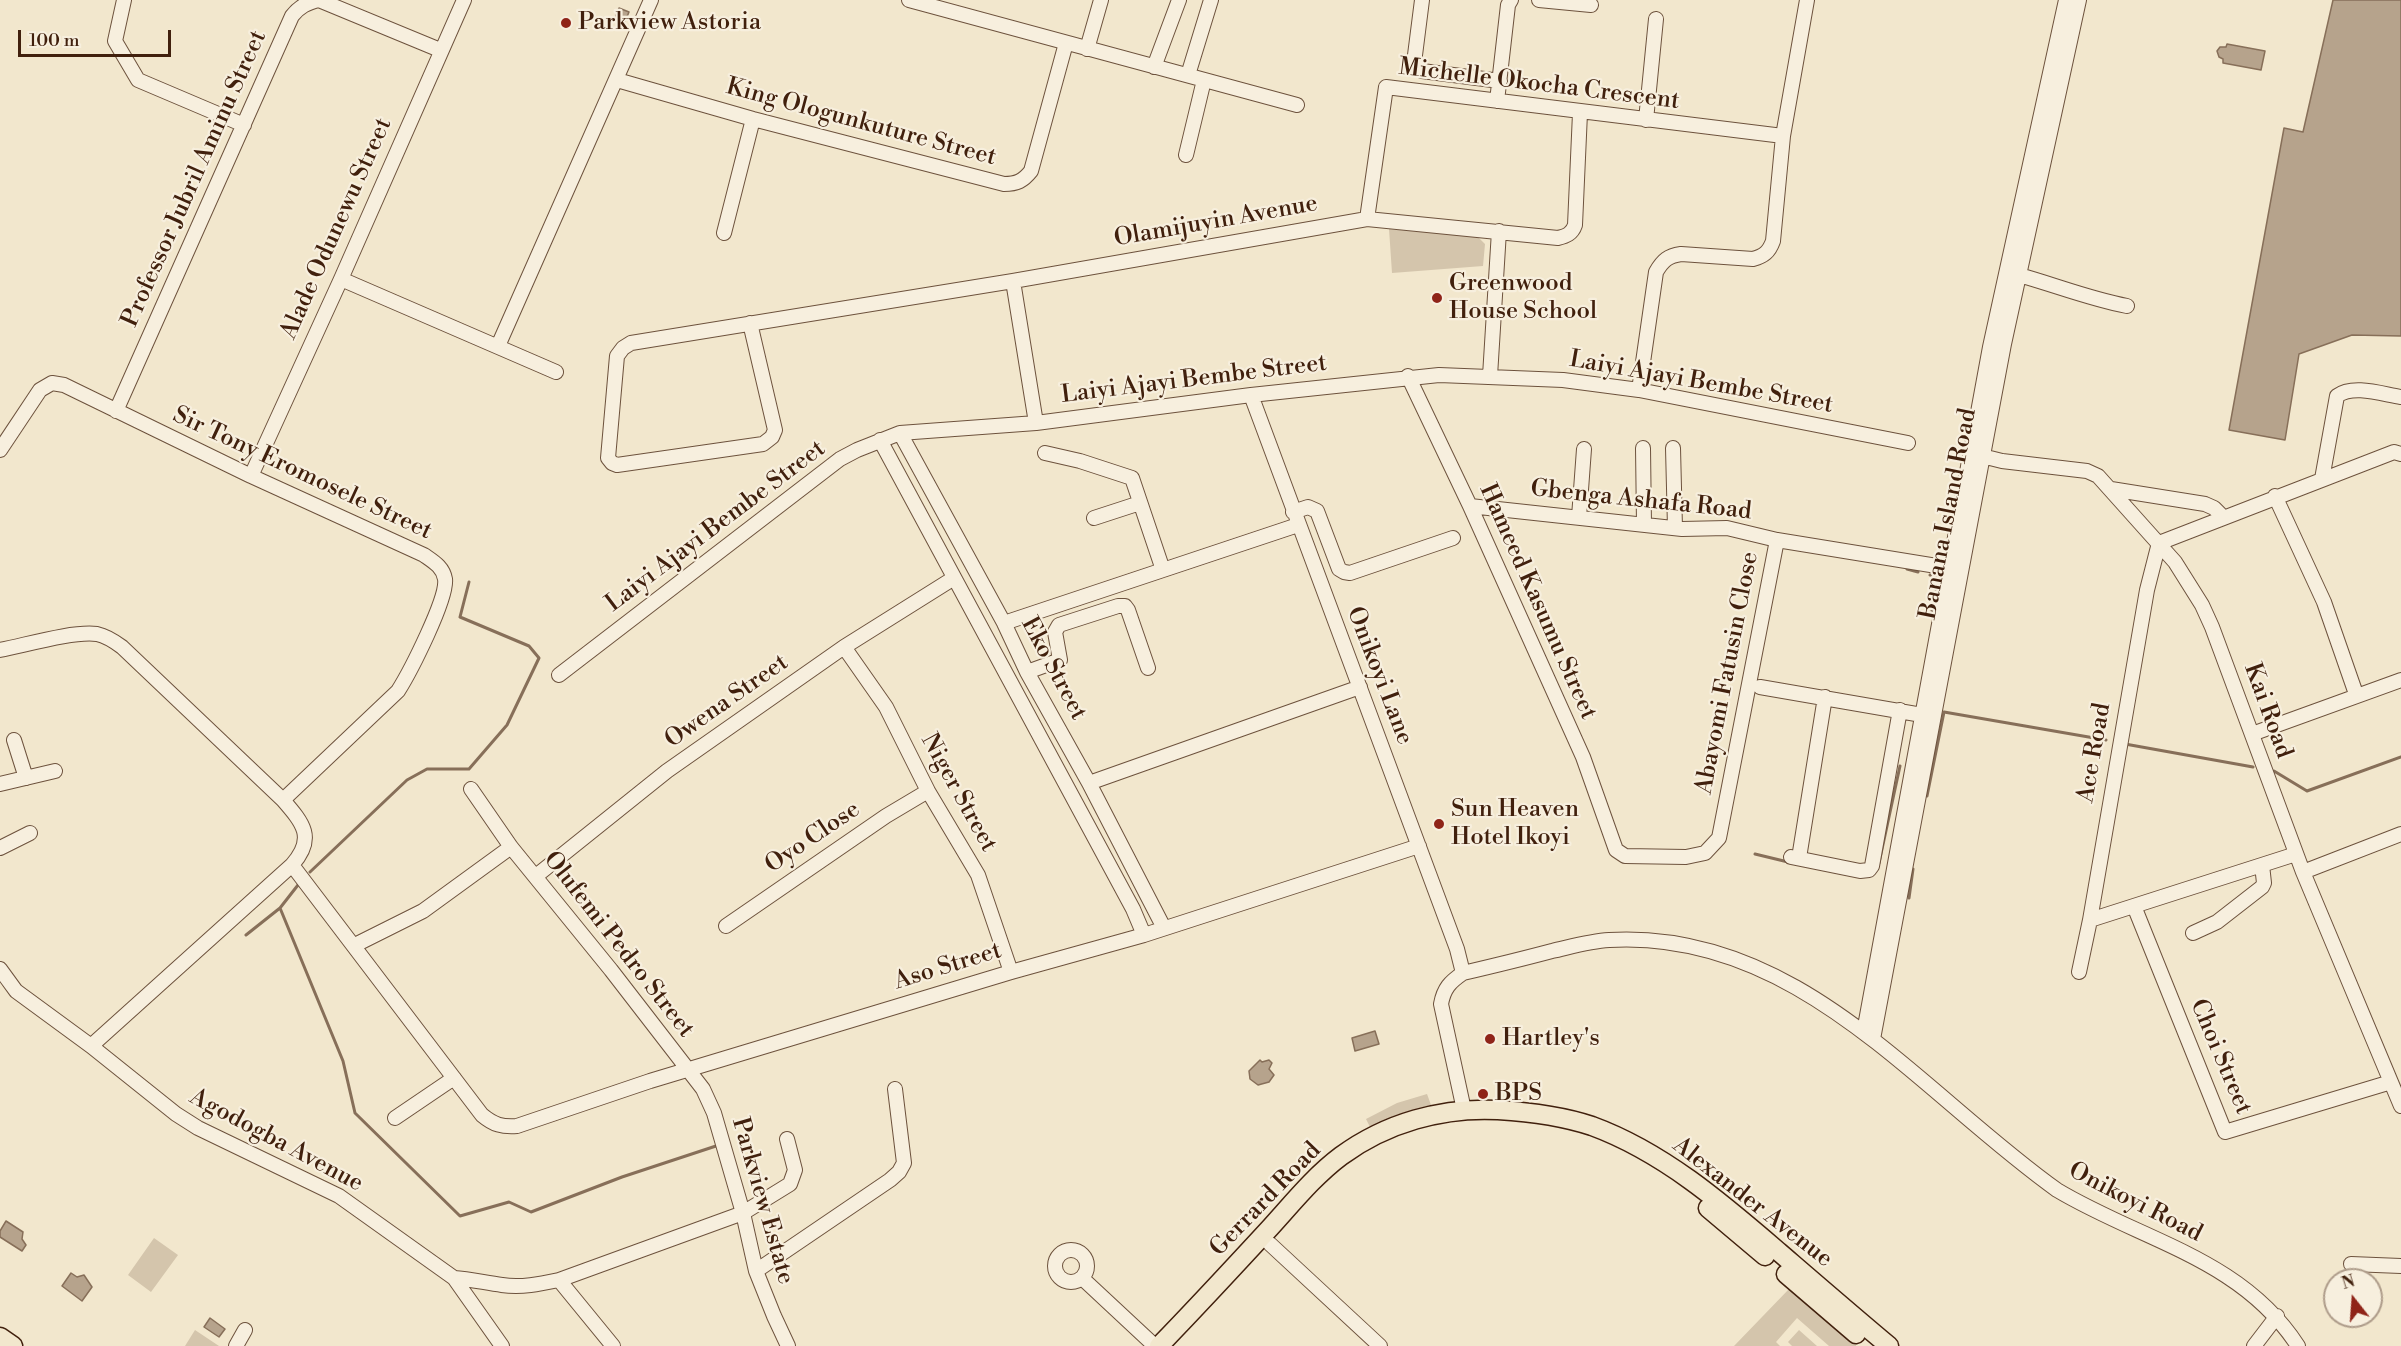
<!DOCTYPE html>
<html>
<head>
<meta charset="utf-8">
<style>
	body { margin:0 }
	#map { position:relative; width:2401px; height:1346px; overflow:hidden; background:#f2e7cd; font-family:"Libre Bodoni",serif }
	canvas { display:block }
	.north { position:absolute; left:2323px; top:1268px; width:60px; height:60px; box-sizing:border-box; background:#f7efde; border:2px solid #ae9c8a; border-radius:50%; rotate:343deg; font-size:16px; font-weight:700; line-height:24px; text-align:center; color:#41200d }
	.north::after { content:''; display:block; margin:auto; width:21px; height:27px; background:#8f2418; clip-path:polygon(50% 0,100% 100%,50% 72%,0 100%) }
	.scale { position:absolute; left:18px; top:30px; width:153px; height:27px; box-sizing:border-box; border:3px solid #41200d; border-top:0; padding-left:8px; font-size:18px; line-height:21px; white-space:nowrap; color:#41200d; -webkit-text-stroke:4px #f7efde; paint-order:stroke }
</style>
</head>
<body>
<div id="map">
<canvas width="2401" height="1346"></canvas>
<div class="north">N</div>
<div class="scale">100 m</div>
</div>
<script>
const g = document.querySelector('canvas').getContext('2d');
g.lineJoin = 'round';
function fill(path, color) { g.fillStyle = color; g.fill(path, 'evenodd'); }
function strokePath(path, color, width, dash) { g.strokeStyle = color; g.lineWidth = width; g.lineCap = dash ? 'butt' : 'round'; g.setLineDash(dash || []); g.stroke(path); }
function write(font, color, halo, rows, align = 'center') {
  g.font = font + ' "Libre Bodoni",serif'; g.lineWidth = 4.5; g.setLineDash([]); g.textBaseline = 'middle'; g.strokeStyle = halo; g.fillStyle = color; for (const [text, x, y, turn = 0] of rows) {
    g.save(); g.translate(x, y); g.rotate((+turn || 0) * Math.PI / 180); g.textAlign = isNaN(turn) ? turn : align; if (halo) g.strokeText(text, 0, 0); g.fillText(text, 0, 0); g.restore();
  }
}
const green = new Path2D(`
	M1389,229L1478,237L1485,244L1483,266L1392,273Z
	M1427,1094L1431,1105L1396,1115L1370,1127L1366,1119L1397,1103Z
	M154,1238L178,1255L151,1292L128,1275Z
	M1789,1289L1856,1345V1346H1829L1797,1318L1776,1342L1780,1346H1734Z
	M195,1330L219,1346H185Z
	M1799,1330L1817,1346H1792L1788,1342Z`);
const water = new Path2D(`
	M2333,0H2401V336L2352,335L2299,354L2285,440L2229,430L2284,128L2303,132Z
	M619,8L629,12L624,24L614,20Z
	M2227,44L2265,51L2261,70L2223,63V59L2219,57L2217,51L2220,47H2226Z
	M1375,1031L1379,1044L1355,1051L1352,1038Z
	M1260,1060L1262,1062L1269,1060L1272,1063L1269,1069L1274,1075L1269,1082L1258,1085L1250,1079L1249,1071Z
	M6,1221L23,1232L22,1239L26,1245L22,1251L0,1237V1231Z
	M71,1273L77,1277L84,1275L92,1287L82,1301L62,1286Z
	M210,1318L225,1329L219,1337L204,1327Z`);
const stream = new Path2D(`
	M1907,569L1918,572
	M1930,575L1939,577L1932,611
	M2125,744L2253,767
	M2274,771L2307,791L2401,757
	M1927,796L1944,712L2106,740
	M1755,854L1788,862
	M1877,865L1879,863L1900,766
	M310,872L407,780L427,769H469L507,725L539,658L529,646L460,617L469,582
	M1909,898L1913,869
	M280,908L343,1061L355,1113L460,1216L509,1202L531,1212L622,1177L716,1146
	M246,935L280,908L298,885`);
const minor = new Path2D(`
	M124,0L115,41L138,80L244,125
	M909,0L1297,105
	M1422,0L1414,63L1422,71L1500,81
	M1539,0L1591,5
	M1087,49L1101,0
	M1154,67L1179,0
	M1188,75L1211,0
	M617,80L753,119L1004,184C1017,184 1023,181 1031,171L1066,43
	M1497,101L1508,5L1511,0
	M1646,120L1656,19
	M1186,155L1204,80
	M1367,219L1386,87L1783,136
	M724,233L753,119
	M2019,275C2055,285 2090,299 2127,306
	M341,279L556,372
	M1013,281L1036,423
	M750,323L775,430L772,437L763,444L617,465L612,463L608,458L617,356L623,348L631,343L1013,281L1367,219L1558,238C1566,236 1572,234 1575,225L1580,113
	M498,346L651,0
	M1408,376L1470,506L1583,757L1616,850L1625,856L1686,857L1705,853L1719,838L1777,540
	M1490,376L1499,231
	M1639,390L1656,272C1663,260 1668,256 1681,254L1753,259C1764,256 1769,252 1773,241L1783,136L1807,0
	M1251,395L1457,949L1463,973
	M116,411L292,16C300,6 307,3 319,0L440,50
	M900,433L1004,623L1027,672L1089,783L1164,928
	M880,440L1133,909L1144,935
	M1643,448L1644,524
	M1673,448L1675,528
	M0,450L40,390L52,383L64,385L251,476L424,555C434,562 443,567 445,579C448,598 410,672 398,691L283,800
	M1045,453L1080,461L1132,478L1163,570
	M1974,454L2002,461L2087,471L2098,476L2175,562L2202,605L2212,627L2303,872L2401,1106
	M251,476L341,279L464,0
	M2322,479L2337,396C2353,384 2382,394 2401,397
	M2111,489L2205,504L2214,508L2223,517
	M2275,496L2324,602L2356,694
	M1470,506L1682,529L1727,528L1777,540L1949,568
	M1293,512L1308,507L1317,511L1339,569L1344,572L1350,573L1453,538
	M1579,517L1584,449
	M1094,518L1140,503
	M1004,623L1298,525
	M844,647L886,707L928,791L978,875L1011,972
	M0,650C26,645 72,631 97,634C106,636 114,641 122,647L283,800C303,823 316,838 292,865L91,1046
	M1027,672L1060,660L1055,632L1059,625L1118,606H1125L1128,610L1148,668
	M559,675L840,459L857,450L900,433L1036,423L1251,395L1439,375L1563,380L1639,390L1908,443
	M1760,687L1922,715
	M2252,734L2401,680
	M14,740L26,778
	M1089,783L1360,687
	M0,784L55,771
	M471,789L511,847L611,970L703,1089L714,1113L743,1213L756,1271L774,1316L788,1346
	M0,848L30,833
	M1791,857L1860,871L1869,870L1872,866L1900,710
	M1799,858L1825,697
	M292,865L482,1115C494,1125 502,1127 517,1126L650,1081L1011,972L1144,935L1419,846
	M2303,872L2401,834
	M536,876L667,771L844,647L954,578
	M2134,906L2225,1132L2391,1082
	M2090,920L2296,854
	M726,926L886,816L928,791
	M2193,933L2217,922L2262,887L2264,883L2262,865
	M355,945L423,911L511,847
	M0,969L16,991L91,1046L176,1114L198,1128L339,1196L454,1278L502,1346
	M2079,972L2090,920L2147,590L2159,543L2394,452L2401,454
	M1864,1032L1990,347L2066,0
	M1873,1039L2004,344L2079,0
	M1464,1110L1441,1004C1444,988 1450,982 1463,973C1493,966 1522,959 1552,951C1570,947 1590,941 1609,940C1798,929 1918,1091 2057,1190C2142,1241 2241,1258 2298,1346
	M395,1118L454,1078
	M1270,1244L1380,1346
	M1055 1266a16 16 0 1 1 32 0a16 16 0 1 1-32 0Z
	M2351,1264L2401,1266
	M756,1271L890,1180L899,1172L904,1163L895,1089
	M454,1278C470,1279 486,1283 502,1285C521,1288 540,1284 559,1280L743,1213L790,1184L795,1170L787,1139
	M1082,1278L1155,1346
	M559,1280L613,1346
	M236,1346L245,1330
	M2254,1346L2277,1316`);
const major = new Path2D(`
	M1708,1208L1765,1256
	M1786,1274L1856,1334
	M0,1337L13,1346
	M1159,1346C1196,1308 1232,1269 1268,1230C1291,1205 1313,1177 1341,1156C1386,1123 1442,1107 1498,1110C1530,1112 1562,1116 1592,1126C1663,1152 1722,1203 1779,1252C1815,1283 1852,1315 1889,1346`);
const markers = [
	[566,23,6,"#8f2418"],
	[1437,298,6,"#8f2418"],
	[1439,824,6,"#8f2418"],
	[1490,1039,6,"#8f2418"],
	[1483,1094,6,"#8f2418"]
];
const poiNames = [
	["Parkview Astoria",578,23],
	["Greenwood",1449,284],
	["House School",1449,312],
	["Sun Heaven",1451,810],
	["Hotel Ikoyi",1451,838],
	["Hartley's",1502,1039],
	["BPS",1495,1094]
];
const streetNames = [
	["Michelle Okocha Crescent",1539,85,7],
	["King Ologunkuture Street",861,123,15],
	["Professor Jubril Aminu Street",195,179,-66],
	["Olamijuyin Avenue",1216,222,-10],
	["Alade Odunewu Street",337,229,-66],
	["Laiyi Ajayi Bembe Street",1194,380,-7],
	["Laiyi Ajayi Bembe Street",1701,383,10],
	["Sir Tony Eromosele Street",302,474,25],
	["Gbenga Ashafa Road",1641,501,6],
	["Banana Island Road",1949,514,-79],
	["Laiyi Ajayi Bembe Street",716,527,-37],
	["Hameed Kasumu Street",1537,602,66],
	["Eko Street",1053,669,62],
	["Abayomi Fatusin Close",1728,673,-79],
	["Onikoyi Lane",1379,676,69],
	["Owena Street",727,702,-35],
	["Kai Road",2267,711,70],
	["Ace Road",2095,753,-80],
	["Niger Street",958,793,61],
	["Oyo Close",813,838,-34],
	["Olufemi Pedro Street",618,945,52],
	["Aso Street",948,967,-17],
	["Choi Street",2220,1057,67],
	["Agodogba Avenue",276,1141,28],
	["Gerrard Road",1266,1200,-46],
	["Parkview Estate",762,1201,74],
	["Alexander Avenue",1752,1203,38],
	["Onikoyi Road",2135,1203,27]
];
fill(green, '#d4c5ac');
fill(water, '#b6a38c');
strokePath(water, '#876f59', 1.5);
strokePath(stream, '#876f59', 3);
strokePath(minor, '#6d523d', 16);
strokePath(major, '#41200d', 21);
strokePath(minor, '#f7efde', 14);
strokePath(major, '#f2e7cd', 18);
for (const [x, y, r, color] of markers) { const dot = new Path2D(); dot.arc(x, y, r, 0, 2 * Math.PI); g.fillStyle = color; g.fill(dot); strokePath(dot, '#f7efde', 2); }
write('24px', '#41200d', '#f7efde', poiNames, 'left');
write('24px', '#41200d', '#f7efde', streetNames);
</script>
</body>
</html>
